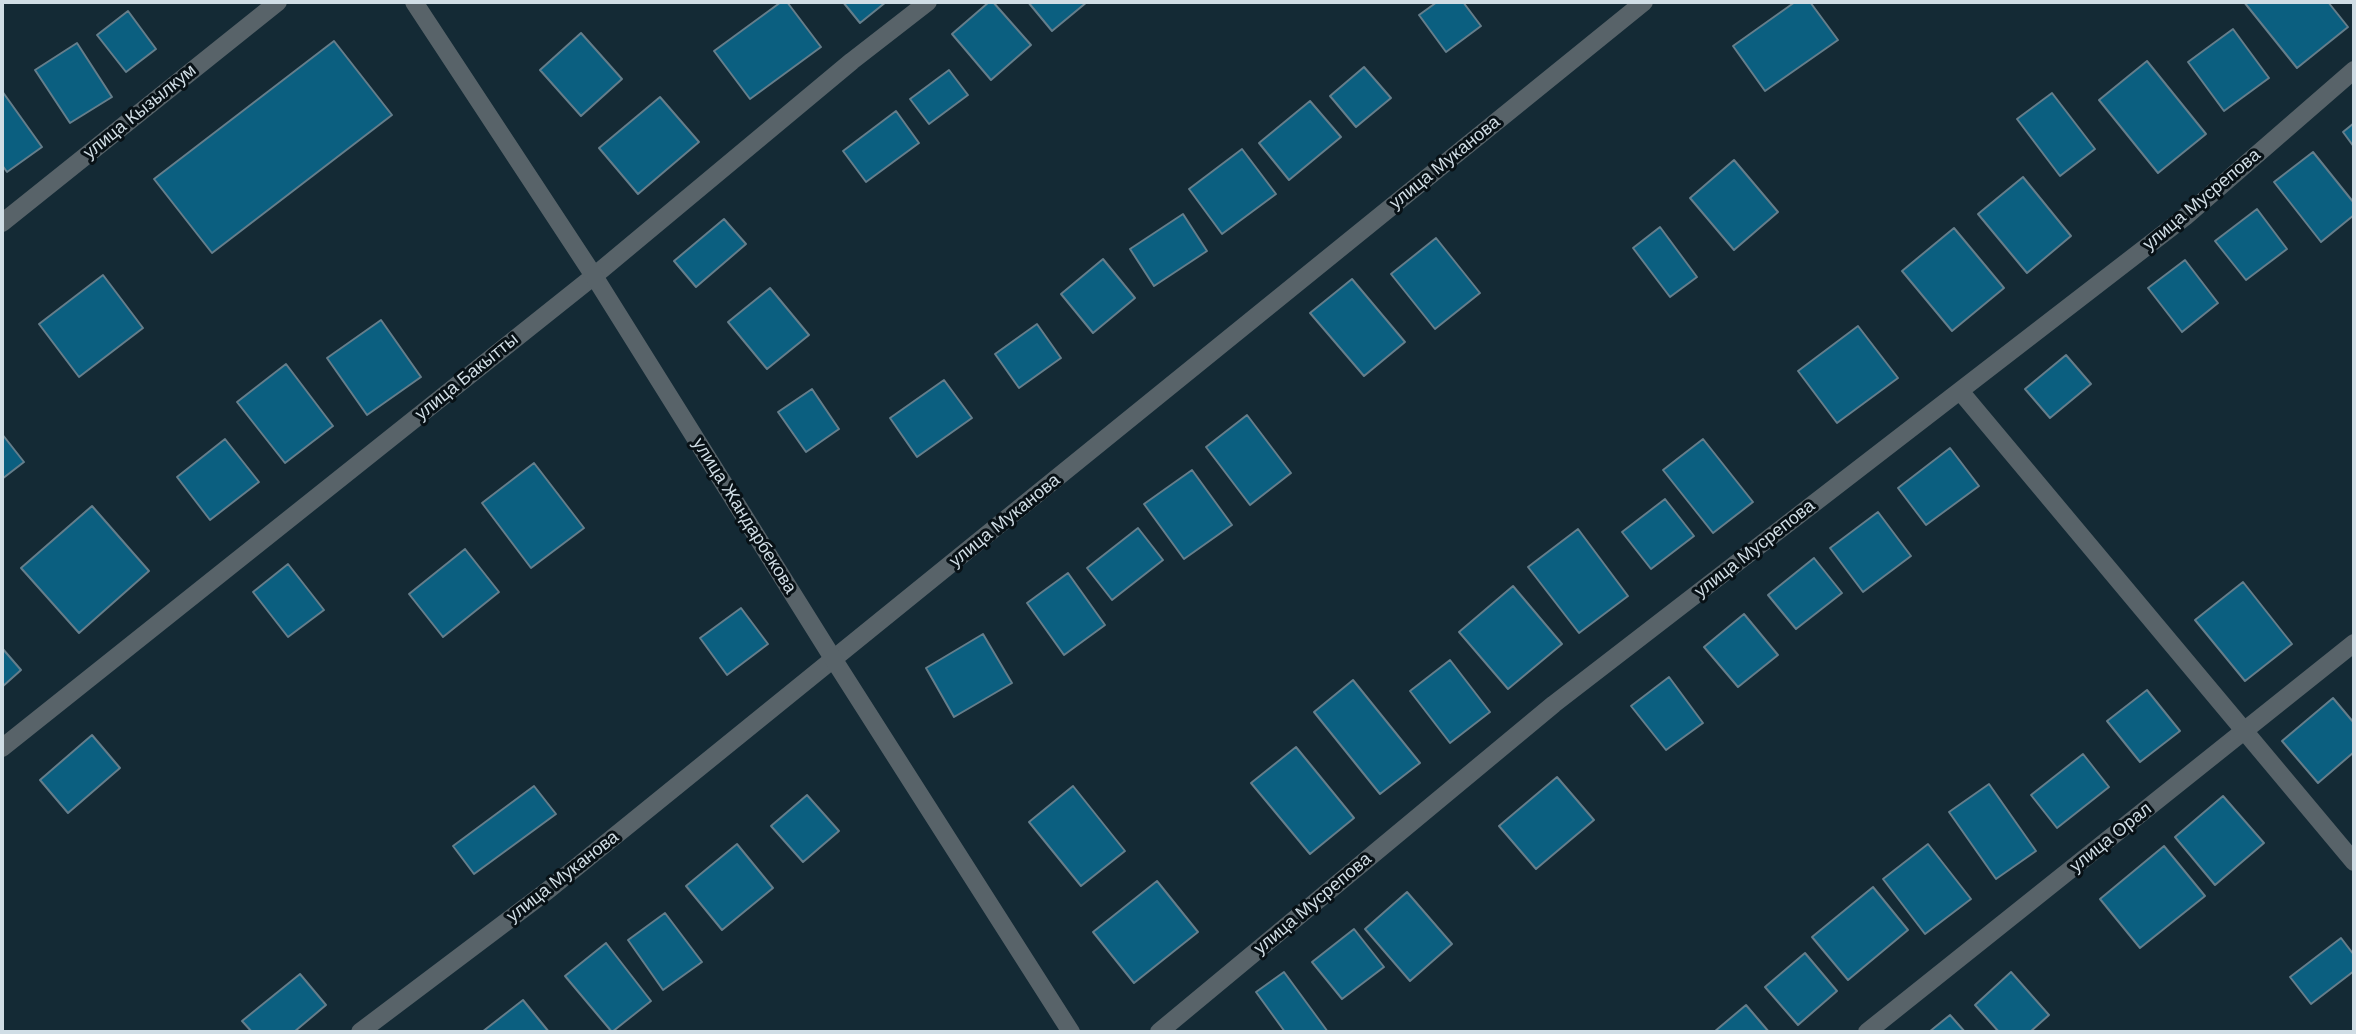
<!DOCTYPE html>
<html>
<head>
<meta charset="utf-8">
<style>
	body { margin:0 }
	#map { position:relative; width:2356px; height:1034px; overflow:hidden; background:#142a35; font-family:Helvetica,sans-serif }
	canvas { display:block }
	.frame { position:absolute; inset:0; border:4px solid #d0dde5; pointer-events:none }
</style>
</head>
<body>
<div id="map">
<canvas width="2356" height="1034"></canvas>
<div class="frame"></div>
</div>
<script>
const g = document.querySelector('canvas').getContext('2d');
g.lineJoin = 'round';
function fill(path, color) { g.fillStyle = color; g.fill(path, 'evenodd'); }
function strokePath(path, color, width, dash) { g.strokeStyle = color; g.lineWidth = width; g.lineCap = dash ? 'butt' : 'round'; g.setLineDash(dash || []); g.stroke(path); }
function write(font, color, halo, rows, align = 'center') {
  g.font = font + ' Helvetica,sans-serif'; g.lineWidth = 6; g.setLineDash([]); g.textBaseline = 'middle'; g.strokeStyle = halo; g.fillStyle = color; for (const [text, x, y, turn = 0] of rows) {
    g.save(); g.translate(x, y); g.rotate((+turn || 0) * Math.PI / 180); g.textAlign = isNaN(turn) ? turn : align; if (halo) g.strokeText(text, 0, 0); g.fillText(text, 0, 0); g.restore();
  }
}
const building = new Path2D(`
	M781,2H787L821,47L750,99L714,51Z
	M843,2H886L860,23Z
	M989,2H993L1031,45L991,80L952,34Z
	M1028,2H1087L1052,31Z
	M1437,2H1463L1481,26L1446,52L1419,15Z
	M1795,2H1810L1838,40L1765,91L1733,46Z
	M2244,2H2328L2348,27L2297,68Z
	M128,11L156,49L126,72L97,35Z
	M2233,29L2269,78L2224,111L2188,62Z
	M581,33L622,79L581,116L540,70Z
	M334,41L392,115L212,253L154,179Z
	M77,43L112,97L70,123L35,70Z
	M2147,61L2206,134L2158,173L2099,100Z
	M1364,67L1391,98L1356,127L1330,96Z
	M949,70L968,95L929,124L910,99Z
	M2,91L42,147L7,172L2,165Z
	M2052,93L2095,149L2060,176L2017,119Z
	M660,97L699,142L638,194L599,148Z
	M1310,101L1341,137L1289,180L1259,143Z
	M896,111L919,143L866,182L843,151Z
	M2354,123V147L2343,132Z
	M1242,149L1276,194L1222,234L1189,189Z
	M2313,152L2354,203V215L2321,242L2274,182Z
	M1734,160L1778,212L1734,250L1690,198Z
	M2023,177L2071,236L2027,273L1978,214Z
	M2257,209L2287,249L2246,280L2215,241Z
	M1183,214L1207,251L1154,286L1130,249Z
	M724,219L746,244L696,287L674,261Z
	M1660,227L1697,277L1670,297L1633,248Z
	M1954,228L2004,288L1952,331L1902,271Z
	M1436,238L1480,293L1435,329L1391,274Z
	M1103,259L1135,298L1093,333L1061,294Z
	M2185,260L2218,303L2182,332L2148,288Z
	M103,275L143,328L79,377L39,324Z
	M1352,279L1405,342L1364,376L1310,313Z
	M770,288L809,335L767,369L728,322Z
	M381,320L421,377L367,415L327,358Z
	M1037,324L1061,358L1019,388L995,354Z
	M1858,326L1898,378L1837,423L1798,371Z
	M2066,355L2091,384L2050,418L2025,389Z
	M286,364L333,426L285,463L237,402Z
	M944,380L972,418L917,457L890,418Z
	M812,389L839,429L806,452L778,412Z
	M1247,415L1291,473L1250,505L1206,447Z
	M2,434L24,462L2,479Z
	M225,439L259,482L210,520L177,477Z
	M1703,439L1753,502L1713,533L1663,470Z
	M1950,448L1979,486L1926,525L1898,488Z
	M534,463L584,528L531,568L482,503Z
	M1192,470L1232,525L1184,559L1144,504Z
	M1665,499L1694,536L1651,569L1622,532Z
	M92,506L149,571L79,633L21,568Z
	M1878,512L1911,556L1863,592L1830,548Z
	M1138,528L1163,560L1112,600L1087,568Z
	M1578,529L1628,596L1579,633L1528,567Z
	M465,549L499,592L443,637L409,594Z
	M1814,558L1842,593L1796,629L1768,595Z
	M288,564L324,610L288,637L253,592Z
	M1068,573L1105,625L1064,655L1027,603Z
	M2243,582L2292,644L2245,681L2195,620Z
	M1513,586L1562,644L1508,689L1459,632Z
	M741,608L768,644L727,675L700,638Z
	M1744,614L1778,655L1738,687L1704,647Z
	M983,634L1012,683L954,717L926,668Z
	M2,648L21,670L2,687Z
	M1450,660L1490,712L1450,743L1410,691Z
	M1669,677L1703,723L1666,750L1631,706Z
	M1353,680L1420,763L1380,794L1314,712Z
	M2147,690L2180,731L2140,762L2107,721Z
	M2333,698L2354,723V752L2318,783L2282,741Z
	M92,735L120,768L68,813L40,780Z
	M1296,747L1354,818L1310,854L1251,783Z
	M2083,754L2109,787L2057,828L2031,795Z
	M1557,777L1594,820L1536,869L1499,826Z
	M1989,784L2036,851L1996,879L1949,812Z
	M534,786L556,814L474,874L453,846Z
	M1073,786L1125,851L1081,886L1029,822Z
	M807,795L839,831L803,862L771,826Z
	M2223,796L2264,843L2215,885L2175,837Z
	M737,844L773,888L722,930L686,886Z
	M1928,844L1971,899L1925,934L1883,879Z
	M2164,846L2205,896L2140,948L2100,899Z
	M1157,881L1198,932L1134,983L1093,932Z
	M1873,887L1908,930L1848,980L1812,937Z
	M1407,892L1452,944L1410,981L1365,929Z
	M665,913L702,962L663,990L628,940Z
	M1354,929L1384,967L1342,999L1312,962Z
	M2341,938L2354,955V971L2311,1004L2290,977Z
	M606,943L651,1001L612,1032L565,976Z
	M1805,953L1837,991L1798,1025L1765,987Z
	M1284,972L1328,1032H1285L1256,992Z
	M2011,972L2049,1015L2030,1032H1999L1975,1005Z
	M300,974L326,1005L294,1032H252L242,1021Z
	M523,1000L549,1032H482Z
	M1746,1005L1769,1032H1714Z
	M1950,1015L1965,1032H1929Z`);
const minor = new Path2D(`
	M2,223L278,2
	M1960,391L2354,862
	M2,748L594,276L852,61L928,2
	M360,1032L547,891L1644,2
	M1159,1032L1554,704L2185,217L2354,70
	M1867,1032L2354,643`);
const tertiary = new Path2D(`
	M414,2L594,276L834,660L1071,1032`);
const streetNames = [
	["улица Кызылкум",140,112,-39],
	["улица Муканова",1445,163,-39],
	["улица Мусрепова",2202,200,-40],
	["улица Бакытты",467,377,-39],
	["улица Жандарбекова",744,516,58],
	["улица Муканова",1005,521,-39],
	["улица Мусрепова",1755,549,-38],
	["улица Орал",2111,838,-39],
	["улица Муканова",563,877,-38],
	["улица Мусрепова",1313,904,-40]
];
fill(building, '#0b5f80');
strokePath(building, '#657e8b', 2);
strokePath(minor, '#586369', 18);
strokePath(tertiary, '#586369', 18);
write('18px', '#d0dde5', '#081116', streetNames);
</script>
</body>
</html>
